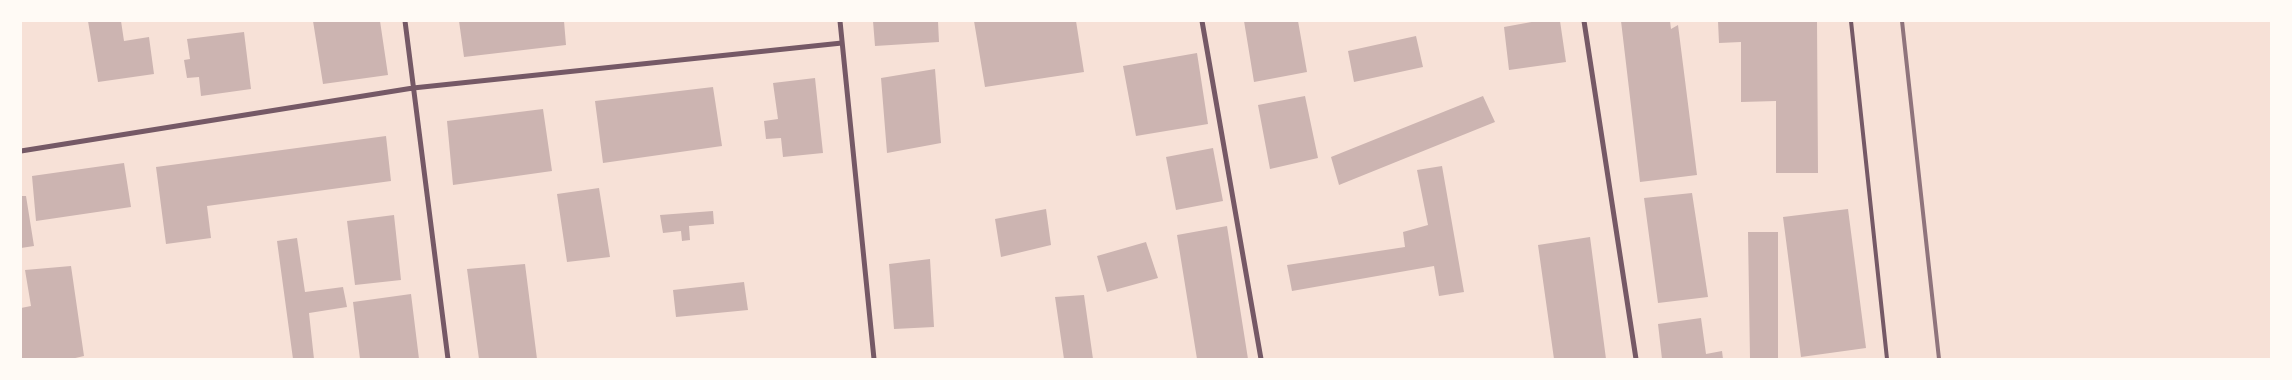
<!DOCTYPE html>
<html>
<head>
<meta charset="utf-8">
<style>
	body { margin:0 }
	#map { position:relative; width:2292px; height:380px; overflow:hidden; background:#f7e1d7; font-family:"Fira Sans",sans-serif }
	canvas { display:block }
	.frame { position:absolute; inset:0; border:22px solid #fffaf5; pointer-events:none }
</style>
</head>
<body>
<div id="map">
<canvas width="2292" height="380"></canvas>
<div class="frame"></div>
</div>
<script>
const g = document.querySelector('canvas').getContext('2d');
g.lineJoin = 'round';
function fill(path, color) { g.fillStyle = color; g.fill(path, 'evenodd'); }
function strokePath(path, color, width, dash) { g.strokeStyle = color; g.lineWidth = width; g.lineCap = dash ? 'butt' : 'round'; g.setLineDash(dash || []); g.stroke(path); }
const building = new Path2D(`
	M88,21H121L124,41L149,37L154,74L98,82Z
	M313,21H380L388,75L323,84Z
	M459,21H564L566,45L464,57Z
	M873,21H938L939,42L875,46Z
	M974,21H1076L1084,72L985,87Z
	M1244,21H1298L1307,72L1254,82Z
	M1537,21H1560L1566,62L1509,70L1504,27Z
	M1621,21H1670L1671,29L1678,25L1697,175L1640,182Z
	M1718,21H1817L1818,173H1776V101L1741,102V42L1719,43Z
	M244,32L251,89L201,96L199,77L187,78L184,60L190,59L187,39Z
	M1416,36L1423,67L1354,82L1348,51Z
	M1197,53L1208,124L1136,136L1123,66Z
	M935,69L941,143L887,153L881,78Z
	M815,78L823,153L783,157L781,138L766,139L764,121L778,119L773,83Z
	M713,87L722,146L603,163L595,101Z
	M1305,96L1318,158L1270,169L1258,105Z
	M1483,96L1495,122L1339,185L1331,157Z
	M543,109L552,171L453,185L447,121Z
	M386,136L391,181L207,206L211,238L166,244L156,167Z
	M1213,148L1223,201L1176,210L1166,157Z
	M124,163L131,207L36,221L32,176Z
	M1442,166L1464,292L1439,296L1434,266L1292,291L1287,265L1405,247L1403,232L1428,225L1417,170Z
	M599,188L610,257L567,262L557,194Z
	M1692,193L1708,297L1658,303L1644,198Z
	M21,196H26L34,246L21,248Z
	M1046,209L1051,245L1001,257L995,219Z
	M1848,209L1866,348L1801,357L1783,217Z
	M713,211L714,224L689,226L690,240L682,241L681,231L663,233L660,215Z
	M394,215L401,280L355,285L347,221Z
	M1227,226L1248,359H1197L1177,235Z
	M1748,232H1778V359H1750Z
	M1590,237L1606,359H1554L1538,245Z
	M297,238L305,292L343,287L347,307L309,313L314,359H293L277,241Z
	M1146,242L1158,278L1107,292L1097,256Z
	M930,259L934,327L894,329L889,264Z
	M525,264L537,359H479L467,269Z
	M71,266L84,356L71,359H21V308L31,306L25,270Z
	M744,282L748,310L676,317L673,290Z
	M411,294L419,359H360L353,302Z
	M1084,295L1093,359H1064L1055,297Z
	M1701,318L1706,354L1722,351L1723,359H1662L1658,324Z`);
const service = new Path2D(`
	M1851,21L1887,359`);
const minor = new Path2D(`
	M405,21L448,359
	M840,21L874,359
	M1202,21L1261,359
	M1584,21L1636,359
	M21,151L413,88L842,43`);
const rail = new Path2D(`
	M1902,21L1939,359`);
fill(building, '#ccb4b1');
strokePath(service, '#755966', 4);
strokePath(minor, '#755966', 5);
strokePath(rail, '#8f747c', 4);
</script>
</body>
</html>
